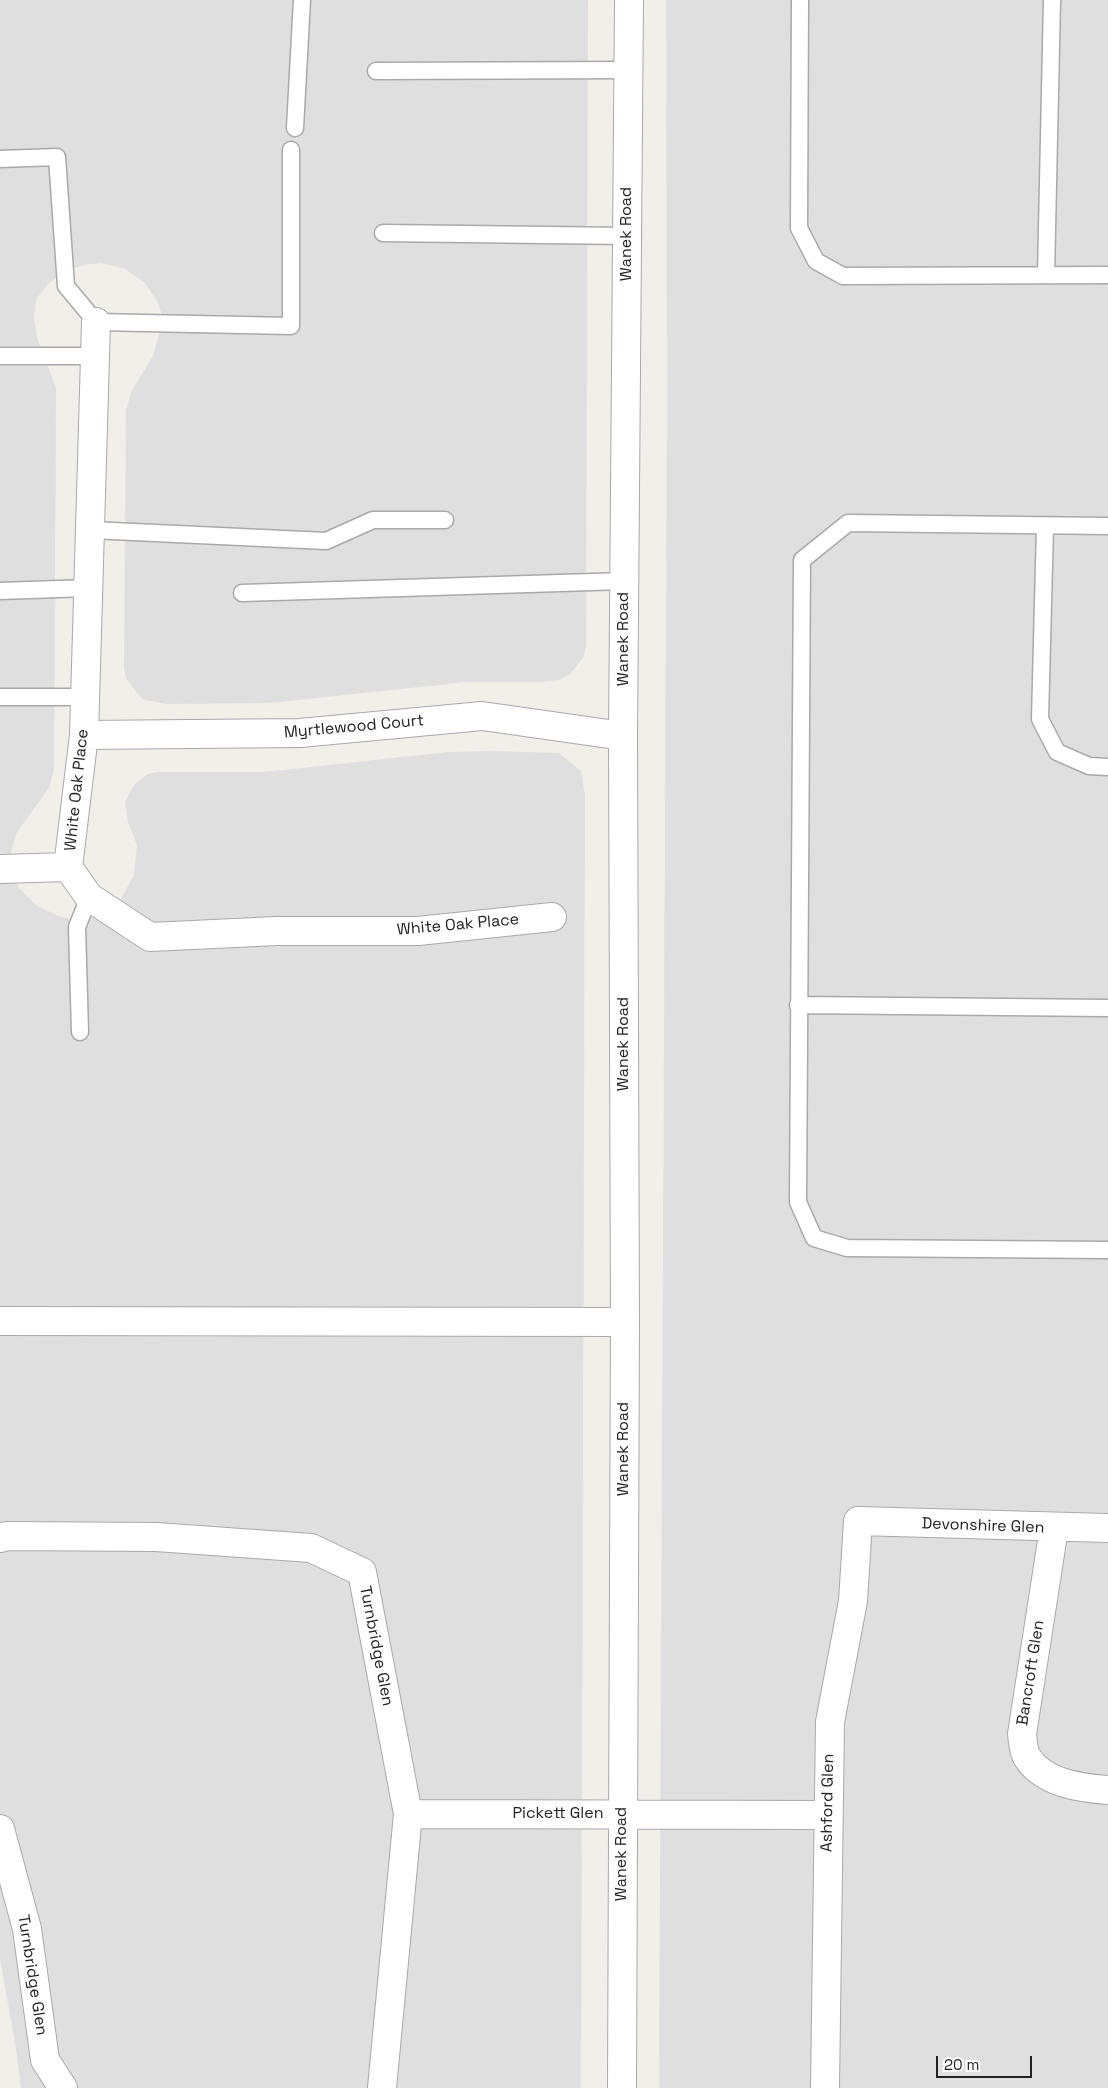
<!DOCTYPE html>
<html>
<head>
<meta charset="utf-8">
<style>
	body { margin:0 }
	#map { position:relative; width:1108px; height:2088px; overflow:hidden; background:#f2efe9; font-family:"Space Grotesk",sans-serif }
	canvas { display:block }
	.scale { position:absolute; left:936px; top:2056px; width:96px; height:22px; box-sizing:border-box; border:2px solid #222; border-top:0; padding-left:6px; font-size:15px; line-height:18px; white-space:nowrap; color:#222; -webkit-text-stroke:4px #fff; paint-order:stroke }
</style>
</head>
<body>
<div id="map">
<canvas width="1108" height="2088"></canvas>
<div class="scale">20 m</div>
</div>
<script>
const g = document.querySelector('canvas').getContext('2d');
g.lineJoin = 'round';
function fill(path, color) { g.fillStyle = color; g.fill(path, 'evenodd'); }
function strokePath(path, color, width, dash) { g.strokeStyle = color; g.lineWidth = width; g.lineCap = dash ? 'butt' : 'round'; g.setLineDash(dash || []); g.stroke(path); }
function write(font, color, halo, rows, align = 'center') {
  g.font = font + ' "Space Grotesk",sans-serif'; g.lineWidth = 5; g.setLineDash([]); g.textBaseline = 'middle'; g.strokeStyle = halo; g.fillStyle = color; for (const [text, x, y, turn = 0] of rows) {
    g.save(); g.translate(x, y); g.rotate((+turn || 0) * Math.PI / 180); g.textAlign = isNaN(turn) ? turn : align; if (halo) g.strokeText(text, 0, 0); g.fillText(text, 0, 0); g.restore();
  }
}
const residential = new Path2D(`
	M0,0H588L586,647L583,658L569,675L558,680L541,682H467L270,703L165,704L142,699L126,679L124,668L126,410L132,390L153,356L160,331L161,312L157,301L145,283L125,269L101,263L83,265L64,272L48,284L37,298L35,306L34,319L37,337L56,388L54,770L49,788L17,832L10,855L13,875L19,888L37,906L61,917L76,920L91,918L105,913L119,902L134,875L137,845L128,822L125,802L134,785L148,774L157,772H265L448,752L492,751L559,753L581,771L585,795L581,2088H21L16,2049L0,1958Z
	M666,0H1108V2088H659L667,402Z`);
const lane = new Path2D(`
	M800,0L799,228L816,261L843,276L1108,275
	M376,71L629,70
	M295,128L302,0
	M0,159L57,157L66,286L96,322L291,326V150
	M383,233L627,236
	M1046,275L1052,0
	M0,356H95
	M1045,526L1040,719L1057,752L1089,766L1108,767
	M1108,526L848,523L802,560L798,1202L814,1238L847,1248L1108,1250
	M91,530L326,541L373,520H445
	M0,591L88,588
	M242,593L624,581
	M0,697H85
	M798,1005L1108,1008
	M80,1032L77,927L89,897`);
const street = new Path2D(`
	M96,322L84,735L68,867L89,897L150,937L277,931H418L552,917
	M84,735L300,733L482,716L623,736
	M0,869L68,867
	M0,1321L625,1322
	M1054,1528L1022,1734C1023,1741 1023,1751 1027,1757C1043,1783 1080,1788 1108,1790
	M0,1538L7,1536L156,1537L311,1548L362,1572L408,1814L382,2088
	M408,1814L827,1815
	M0,1829L27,1929L45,2060L63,2088
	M622,2088L625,1322L623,736L629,0
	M825,2088L830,1722L853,1601L858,1521L1108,1528`);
const streetNames = [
	["Wanek Road",627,234,-90],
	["Wanek Road",624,639,-90],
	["Myrtlewood Court",354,727,-5],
	["White Oak Place",77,790,-84],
	["White Oak Place",458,925,-5],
	["Wanek Road",624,1044,-90],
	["Wanek Road",624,1449,-90],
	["Devonshire Glen",983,1526,2],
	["Turnbridge Glen",376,1646,79],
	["Bancroft Glen",1031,1673,-81],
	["Ashford Glen",828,1803,-89],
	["Pickett Glen",558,1814],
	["Wanek Road",622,1854,-90],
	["Turnbridge Glen",32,1975,81]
];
fill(residential, '#e0dfdf');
strokePath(lane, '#a9a9a9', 19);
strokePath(street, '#a9a9a9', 30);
strokePath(lane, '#fff', 16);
strokePath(street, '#fff', 28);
write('16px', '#222', '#fff', streetNames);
</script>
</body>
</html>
